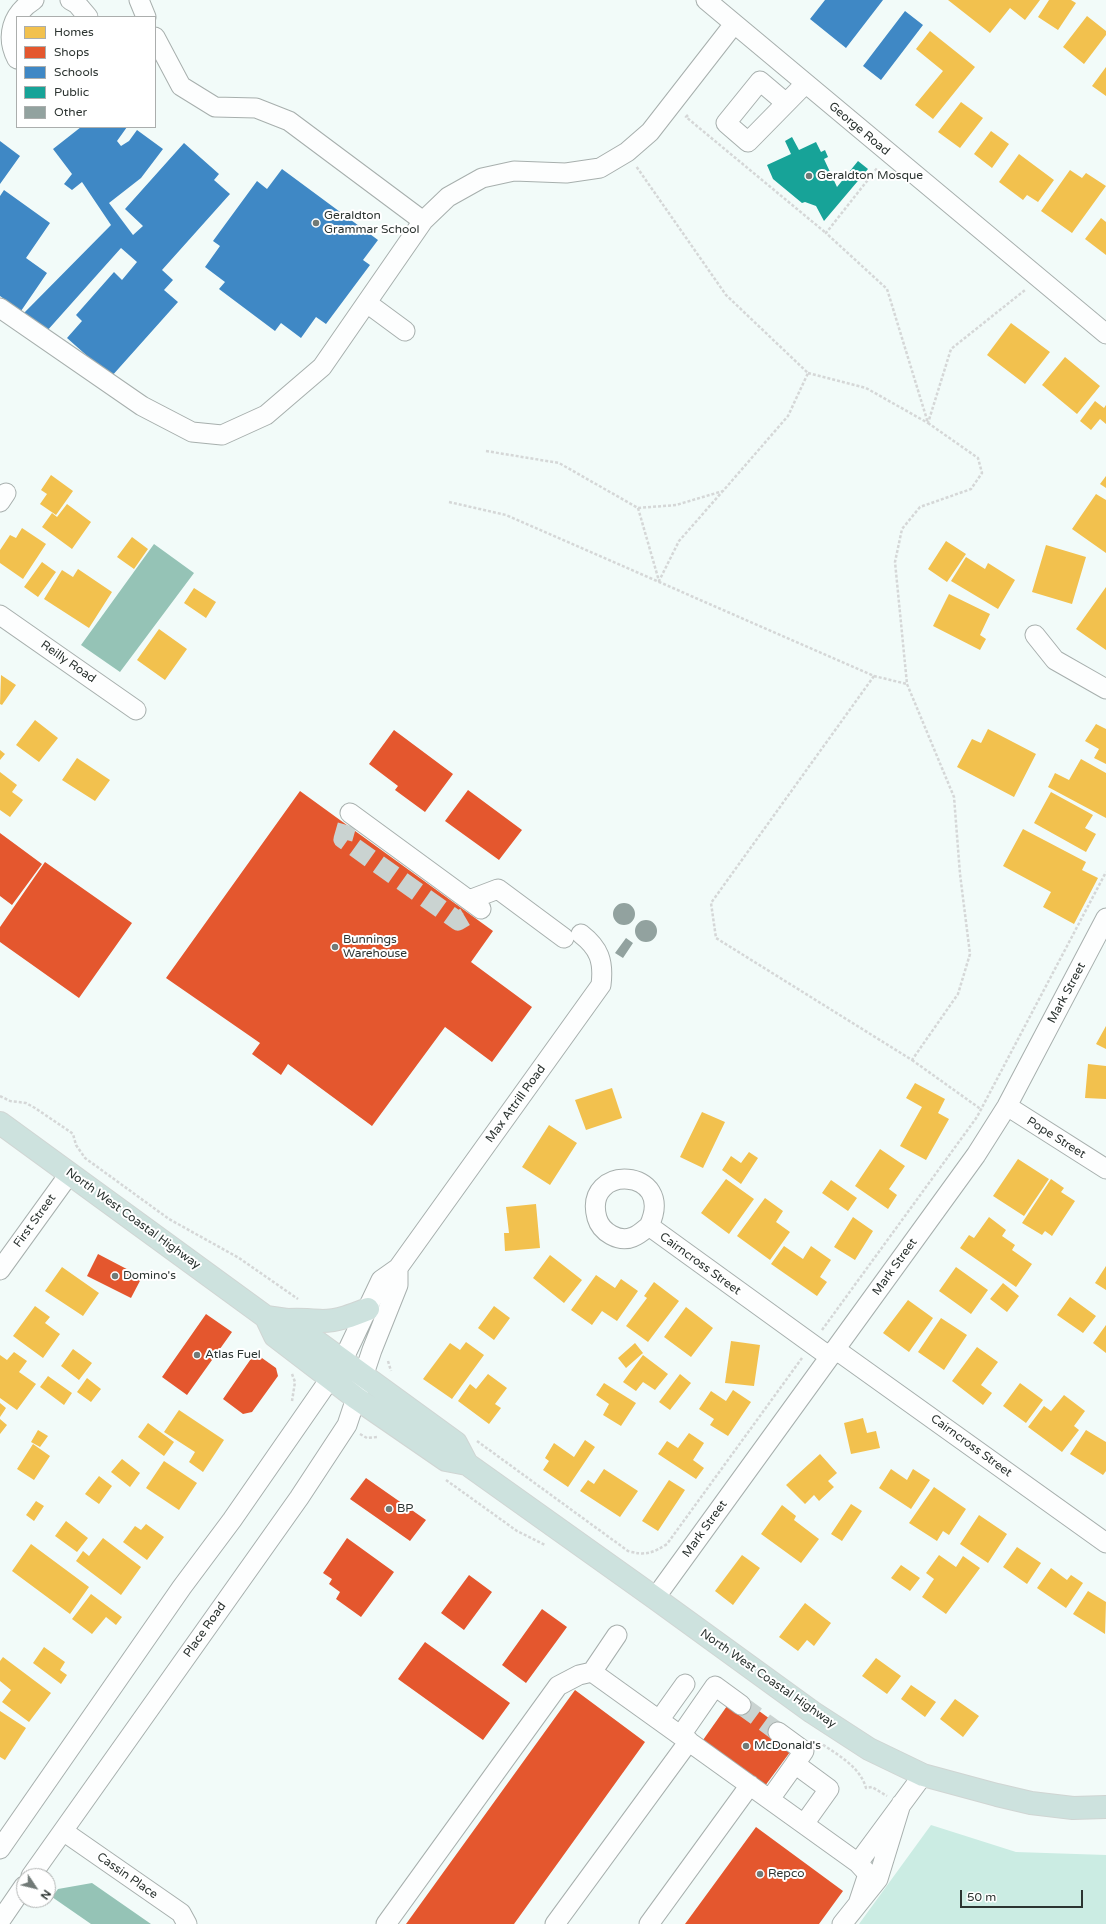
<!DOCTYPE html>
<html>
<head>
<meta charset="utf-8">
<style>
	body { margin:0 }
	#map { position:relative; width:1106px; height:1924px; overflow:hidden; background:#f2fbf9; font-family:"Varela Round",sans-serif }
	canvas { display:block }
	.legend { position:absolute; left:16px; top:16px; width:140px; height:112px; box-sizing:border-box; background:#fff; border:1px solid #abaead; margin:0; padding:5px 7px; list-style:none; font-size:12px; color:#2c3431 }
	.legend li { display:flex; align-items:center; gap:8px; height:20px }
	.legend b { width:20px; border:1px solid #abaead }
	.north { position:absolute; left:16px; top:1868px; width:40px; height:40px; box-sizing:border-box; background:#fff; border:1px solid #abaead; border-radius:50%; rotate:125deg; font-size:11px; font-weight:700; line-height:16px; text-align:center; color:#2c3431 }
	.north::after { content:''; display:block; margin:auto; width:14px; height:18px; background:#717a77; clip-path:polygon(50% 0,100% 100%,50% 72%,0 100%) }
	.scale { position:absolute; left:960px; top:1890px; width:123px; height:18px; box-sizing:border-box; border:2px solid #2c3431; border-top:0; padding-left:5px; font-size:12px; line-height:14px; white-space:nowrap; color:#2c3431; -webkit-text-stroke:3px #fff; paint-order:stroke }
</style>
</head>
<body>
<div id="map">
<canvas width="1106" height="1924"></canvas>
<ul class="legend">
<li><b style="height:11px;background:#f2c14e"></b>Homes</li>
<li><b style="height:11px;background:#e4572e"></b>Shops</li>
<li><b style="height:11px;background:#3f88c5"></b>Schools</li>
<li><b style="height:11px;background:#17a398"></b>Public</li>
<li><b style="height:11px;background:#92a29f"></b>Other</li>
</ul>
<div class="north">N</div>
<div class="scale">50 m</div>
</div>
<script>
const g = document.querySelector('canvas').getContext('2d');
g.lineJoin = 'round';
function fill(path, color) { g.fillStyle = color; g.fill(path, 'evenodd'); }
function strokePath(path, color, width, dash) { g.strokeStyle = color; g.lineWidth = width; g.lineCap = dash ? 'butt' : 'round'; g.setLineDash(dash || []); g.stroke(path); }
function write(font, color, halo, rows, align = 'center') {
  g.font = font + ' "Varela Round",sans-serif'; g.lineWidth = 4; g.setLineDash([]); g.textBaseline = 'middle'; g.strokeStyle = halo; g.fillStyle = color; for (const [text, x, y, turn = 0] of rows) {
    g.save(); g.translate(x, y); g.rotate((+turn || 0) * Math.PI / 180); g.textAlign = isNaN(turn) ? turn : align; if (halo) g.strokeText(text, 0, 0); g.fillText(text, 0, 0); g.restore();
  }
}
const green = new Path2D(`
	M931,1825L1016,1852L1106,1855V1924H859Z`);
const water = new Path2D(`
	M154,544L194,573L120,672L81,645Z
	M92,1883L151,1924H91L52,1897L58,1889Z`);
const homes = new Path2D(`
	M948,0H1040L1025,20L1010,8L990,33Z
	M1049,0H1071L1076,3L1058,30L1038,17Z
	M1087,16L1106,31V35L1084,64L1063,47Z
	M930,31L975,67L933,119L915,105L943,71L916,49Z
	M1106,67V96L1092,86Z
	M961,102L983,118L960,148L938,132Z
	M991,131L1009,144L992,168L974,154Z
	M1019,154L1054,180L1038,202L1027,195L1023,200L999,182Z
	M1070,170L1082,178L1086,173L1106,186L1072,233L1041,211Z
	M1101,218L1106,222V255L1085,239Z
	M1011,323L1050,352L1025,384L987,355Z
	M1065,357L1100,386L1077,414L1042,385Z
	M1095,401L1104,408L1106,405V424L1100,419L1091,430L1080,421Z
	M51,475L73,491L56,515L40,504L47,494L41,490Z
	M1106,476V488L1100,484Z
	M1096,494L1106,500V553L1072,529Z
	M67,504L91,522L72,549L42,527L52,513L57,517Z
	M22,528L46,544L23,579L0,563V550L10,535L16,538Z
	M132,537L148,549L134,569L117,557Z
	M946,541L966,554L947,582L928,569Z
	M1046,545L1086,557L1072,604L1032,592Z
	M966,557L985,569L988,563L1015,580L998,609L951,581Z
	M42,562L56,572L38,597L24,587Z
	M78,569L112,592L89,628L44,599L62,570L73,577Z
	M1106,587V650L1076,629Z
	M194,588L216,602L206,618L184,603Z
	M949,594L990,614L980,635L986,639L980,650L933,626Z
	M159,629L187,649L165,680L137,660Z
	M1,675L16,685L2,705L0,704Z
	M35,720L58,738L39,762L16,745Z
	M1096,724L1106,729V764L1094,758L1099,749L1085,741Z
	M988,729L1036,754L1014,797L957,767L972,739L981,743Z
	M0,750L5,754L0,760Z
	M77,758L110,780L95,801L62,780Z
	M1081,759L1106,773V818L1048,787L1055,773L1069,780Z
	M0,772L17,785L12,792L23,800L10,817L0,810Z
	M1051,792L1093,815L1085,828L1096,834L1086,852L1034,823Z
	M1023,829L1086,862L1082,870L1098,878L1074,924L1043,907L1051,892L1003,866Z
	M1106,1026V1049L1096,1044Z
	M1088,1064L1106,1066V1099L1085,1098Z
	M915,1083L945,1099L938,1113L949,1119L926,1160L900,1146L922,1107L906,1098Z
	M612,1088L622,1118L586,1130L575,1100Z
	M702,1112L725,1122L703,1168L680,1157Z
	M549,1125L577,1143L550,1185L522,1167Z
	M880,1149L905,1166L889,1189L897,1195L888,1209L855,1186Z
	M749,1152L758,1158L741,1184L722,1170L731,1156L741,1163Z
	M1018,1159L1049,1179L1024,1216L993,1196Z
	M726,1179L754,1199L729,1234L701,1213Z
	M1051,1179L1064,1188L1061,1192L1075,1201L1052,1236L1045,1231L1042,1235L1022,1223Z
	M831,1180L857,1198L848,1211L822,1193Z
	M765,1198L783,1211L776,1222L790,1232L770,1260L737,1236Z
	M536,1204L540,1248L505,1251L504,1233H509L506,1207Z
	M853,1217L873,1231L855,1260L834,1247Z
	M989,1217L1006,1230L1002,1236L1015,1245L1012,1250L1032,1264L1016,1287L960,1248L969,1235L974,1238Z
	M784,1246L803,1259L811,1246L831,1260L820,1277L827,1282L817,1296L771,1264Z
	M550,1255L582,1280L564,1303L533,1278Z
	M1106,1266V1290L1095,1283Z
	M62,1267L99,1293L83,1316L45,1291Z
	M956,1267L988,1290L971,1314L939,1291Z
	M596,1275L615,1288L621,1279L638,1291L617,1321L602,1311L592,1325L571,1310Z
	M654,1282L679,1301L648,1342L626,1326L647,1298L644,1296Z
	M1003,1283L1019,1296L1007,1312L990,1299Z
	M1070,1297L1096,1316L1083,1333L1057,1315Z
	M908,1300L933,1318L909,1352L883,1333Z
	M35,1306L50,1317L45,1323L60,1334L43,1358L13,1336Z
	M494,1306L510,1318L494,1340L478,1328Z
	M686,1307L713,1328L691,1357L664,1337Z
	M941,1318L967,1335L944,1370L918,1352Z
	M1106,1325V1353L1093,1343Z
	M731,1341L760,1345L754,1386L725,1383Z
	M466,1342L484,1355L452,1399L423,1379L450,1343L460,1350Z
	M635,1343L643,1353L626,1368L618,1358Z
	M977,1347L998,1362L981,1385L992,1393L983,1405L952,1381Z
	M73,1349L92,1363L79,1380L61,1366Z
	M14,1352L27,1361L19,1372L36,1384L17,1410L0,1398V1355L7,1360Z
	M643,1355L668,1374L655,1390L643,1382L636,1391L623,1382Z
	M488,1374L507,1388L495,1404L501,1408L489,1424L458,1401L470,1384L476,1389Z
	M680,1374L691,1383L670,1410L659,1402Z
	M48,1376L72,1393L64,1405L40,1387Z
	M87,1378L101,1389L91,1402L77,1392Z
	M604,1383L636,1403L621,1426L603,1415L609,1404L596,1395Z
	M1020,1383L1043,1400L1026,1423L1003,1406Z
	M733,1390L751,1402L728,1436L710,1425L714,1419L699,1409L711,1391L726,1401Z
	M1064,1395L1085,1411L1074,1426L1079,1430L1062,1452L1028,1427L1044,1406L1051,1411Z
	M0,1403L6,1408L0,1417Z
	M179,1410L224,1440L203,1472L189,1462L195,1452L164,1432Z
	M863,1418L867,1433L876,1431L880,1448L851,1454L844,1423Z
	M0,1419L7,1425L0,1434Z
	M148,1423L174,1442L164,1456L138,1437Z
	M38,1430L48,1436L40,1447L31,1442Z
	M1086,1430L1106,1442V1471L1103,1475L1070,1454Z
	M689,1433L704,1443L693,1460L704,1468L696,1479L658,1454L667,1441L678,1448Z
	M585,1440L595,1447L568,1487L543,1470L549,1461L545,1458L554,1443L574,1457Z
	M33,1444L50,1456L34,1480L17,1469Z
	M820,1454L837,1473L828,1481L834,1487L819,1501L814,1495L805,1504L786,1485Z
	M122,1459L140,1473L130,1487L111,1472Z
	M164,1461L197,1483L179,1510L146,1488Z
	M604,1469L638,1491L620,1517L580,1491L588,1480L594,1484Z
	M891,1469L907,1480L913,1469L930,1480L911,1509L879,1488Z
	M99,1476L112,1486L99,1504L85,1494Z
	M669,1480L685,1490L658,1531L642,1521Z
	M934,1487L966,1509L949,1535L943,1531L937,1541L909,1523Z
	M36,1501L44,1506L34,1521L26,1515Z
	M851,1504L862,1511L842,1541L831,1534Z
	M782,1505L796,1516L794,1520L819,1539L801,1563L761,1534Z
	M979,1515L1007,1534L988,1563L960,1544Z
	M66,1521L88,1538L77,1552L55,1536Z
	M146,1524L164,1537L147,1560L123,1542L135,1526L141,1530Z
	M103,1538L141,1567L121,1595L76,1561L83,1551L89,1556Z
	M31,1544L89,1587L70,1614L12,1571Z
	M1017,1547L1041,1563L1027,1584L1003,1567Z
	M742,1555L760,1568L733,1605L715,1591Z
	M939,1555L956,1567L963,1556L980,1568L946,1614L922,1597L934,1579L926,1573Z
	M901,1565L920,1578L910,1591L891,1578Z
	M1051,1568L1067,1580L1071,1575L1083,1583L1066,1608L1037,1588Z
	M1088,1591L1106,1602L1105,1634L1073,1614Z
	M91,1594L122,1617L116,1625L106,1617L92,1634L72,1619Z
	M805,1603L831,1623L814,1646L807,1640L798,1651L779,1637Z
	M44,1647L65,1662L60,1670L67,1675L61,1684L33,1663Z
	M3,1657L51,1693L29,1722L2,1702L11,1690L0,1681V1661Z
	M876,1658L901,1676L887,1694L862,1676Z
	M911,1685L936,1702L925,1717L901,1699Z
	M955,1699L979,1716L963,1737L940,1719Z
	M0,1711L26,1728L5,1760L0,1757Z`);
const shops = new Path2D(`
	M394,730L453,774L425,812L395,790L398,786L369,764Z
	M468,790L522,830L499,860L445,821Z
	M300,791L493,931L471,962L532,1007L492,1062L445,1027L372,1126L288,1064L281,1075L252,1054L260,1043L166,978Z
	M0,833L42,864L12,905L0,896Z
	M45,862L132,923L79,998L0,942V927Z
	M98,1254L142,1277L131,1298L87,1276Z
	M206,1314L232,1332L187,1395L162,1377Z
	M255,1353L276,1368L278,1376L252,1412L243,1414L223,1399Z
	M366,1478L426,1520L410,1541L350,1499Z
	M347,1538L394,1572L361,1617L336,1599L340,1592L329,1584L332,1579L323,1573Z
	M469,1575L492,1592L464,1630L441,1613Z
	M542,1609L567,1627L526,1683L502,1665Z
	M425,1642L510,1703L483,1740L398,1679Z
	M575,1690L645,1742L514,1924H406Z
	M744,1700L781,1727L790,1752L765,1786L703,1740L727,1706Z
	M756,1827L843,1891L819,1924H685Z`);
const schools = new Path2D(`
	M825,0H883L846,48L810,19Z
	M905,11L923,25L881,80L863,66Z
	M81,127H127L117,141L121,146L129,141L137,130L163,149L141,178L109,203L133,235L143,226L125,209L184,143L219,174L214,180L230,194L162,270L173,280L164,290L178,302L111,377L67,338L82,321L76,315L114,272L122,280L137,262L121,248L46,332L24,313L111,225L82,182L72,190L64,184L72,174L53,149Z
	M0,141L20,156L0,184Z
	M282,169L378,240L363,260L370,265L326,324L316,317L301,338L281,323L275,331L219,289L225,282L205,267L220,246L213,241L257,181L267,189Z
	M4,190L50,223L26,258L47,273L21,311L0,296V196Z`);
const public = new Path2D(`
	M792,137L799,150L816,142L821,152L825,150L828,157L824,159L837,187L858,161L868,169L824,221L816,206L805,202L802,203L773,179L767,165L791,154L785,141Z`);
const building = new Path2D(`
	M613 914a11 11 0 1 1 22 0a11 11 0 1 1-22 0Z
	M635 931a11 11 0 1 1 22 0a11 11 0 1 1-22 0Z
	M626,938L633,943L623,958L615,953Z`);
const minorTunnel = new Path2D(`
	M347,825L343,839L458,921L470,914
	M741,1705L778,1732`);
const path = new Path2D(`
	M688,115L686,117L826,233
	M808,373L866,388L928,423L951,349L1025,290
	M486,451L559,463L638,508L676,505L723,491L788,416L808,373L726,295L636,166
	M449,502L506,515L874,676L907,684
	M638,508L659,581L679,541L722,492
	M874,676L711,903L716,938L912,1060L958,994L970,954L960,874L954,797L907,684L895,562L902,529L920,507L971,489L982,473L978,458L928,423L887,289L826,233L878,167
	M912,1060L982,1110
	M0,1096L10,1101L26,1103L35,1108L69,1131L73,1134L76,1145L85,1158L169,1219L239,1258L298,1299
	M822,1330L977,1117L1106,872
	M388,1361L391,1371
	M292,1374L295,1382L292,1401
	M360,1434L367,1438L378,1437
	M477,1441L628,1551C645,1556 653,1553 667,1544L802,1358
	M446,1480L517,1531L545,1545
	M819,1742C836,1754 860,1766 866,1788L872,1787L887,1796`);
const minor = new Path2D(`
	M70,0L77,4L88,17
	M139,0L146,17
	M706,0L1106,334
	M155,37L181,86L215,107L256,108L289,121L423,221
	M17,59C5,36 12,14 34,0
	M786,103L760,81L726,123L748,142L805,84
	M367,303L405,331
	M0,308L142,406L192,432L222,435L266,415L322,367L423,221L448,197L482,178L514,171L566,173L600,168L627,152L650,132L734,24
	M0,502L6,493
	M0,615L136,710
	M1035,635L1055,660L1106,689
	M350,813L481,909
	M469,900L498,889L564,938
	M1007,1106L1106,1169
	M649,1226C644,1230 639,1235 633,1237C619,1243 601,1232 597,1218C582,1163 677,1167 649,1226L830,1357
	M0,1270L70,1173
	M835,1349L1106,1543
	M655,1598L976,1155L1007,1106L1106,918
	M592,1672L617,1635
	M660,1719L685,1684
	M778,1732L804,1751L795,1764L829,1789L804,1824
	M681,1735L715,1686L741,1705
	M770,1799L795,1764
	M63,1831L181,1913L187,1924
	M0,1849L182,1587L232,1520L343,1360L381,1280L398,1268L601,985C604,961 599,948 581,934
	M858,1863L923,1775
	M31,1876L299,1498L347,1425L372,1350L398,1285V1268
	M0,1921L24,1886
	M386,1924L558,1686L579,1675L592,1672L858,1863L868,1874L859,1901
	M555,1924L689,1741
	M649,1924L750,1785
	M842,1924L878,1879L901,1804`);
const highway = new Path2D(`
	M0,1123L266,1317L287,1320L456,1443L467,1464
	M266,1317L275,1336L356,1398L446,1460L467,1464L655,1598L812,1712L869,1749L923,1775L997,1795L1031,1803L1073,1808L1106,1807
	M287,1320C300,1319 310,1320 322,1321C338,1321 353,1315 368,1309`);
const markers = [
	[809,176,4,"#717a77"],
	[316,223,4,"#717a77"],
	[335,947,4,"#717a77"],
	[115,1276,4,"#717a77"],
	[197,1355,4,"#717a77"],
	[389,1509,4,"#717a77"],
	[746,1746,4,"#717a77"],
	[760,1874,4,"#717a77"]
];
const streetNames = [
	["George Road",859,129,40],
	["Reilly Road",68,662,35],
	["Mark Street",1067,993,-62],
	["Max Attrill Road",516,1104,-54],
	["Pope Street",1056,1138,32],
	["North West Coastal Highway",133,1219,36],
	["First Street",35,1221,-54],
	["Cairncross Street",700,1264,36],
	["Mark Street",895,1267,-54],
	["Cairncross Street",971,1446,36],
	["Mark Street",705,1529,-54],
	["Place Road",205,1630,-55],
	["North West Coastal Highway",768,1679,35],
	["Cassin Place",127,1876,35]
];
const poiNames = [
	["Geraldton Mosque",817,176],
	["Geraldton",324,216],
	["Grammar School",324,230],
	["Bunnings",343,940],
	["Warehouse",343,954],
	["Domino's",123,1276],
	["Atlas Fuel",205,1355],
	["BP",397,1509],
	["McDonald's",754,1746],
	["Repco",768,1874]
];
fill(green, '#cbece3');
fill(water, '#95c3b6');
fill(homes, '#f2c14e');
fill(shops, '#e4572e');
fill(schools, '#3f88c5');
fill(public, '#17a398');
fill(building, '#92a29f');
strokePath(minorTunnel, '#cad3d1', 19, [19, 10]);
strokePath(minor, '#a7afad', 21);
strokePath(highway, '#d0d5d3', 24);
strokePath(path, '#d5d7d7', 2.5, [3, 2]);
strokePath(minor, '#fdfefe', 19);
strokePath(highway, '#cde2de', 22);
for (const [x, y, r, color] of markers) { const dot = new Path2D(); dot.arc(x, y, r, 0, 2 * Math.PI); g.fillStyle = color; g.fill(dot); strokePath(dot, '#fff', 1.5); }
write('12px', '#2c3431', '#fff', streetNames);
write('12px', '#2c3431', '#fff', poiNames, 'left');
</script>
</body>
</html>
